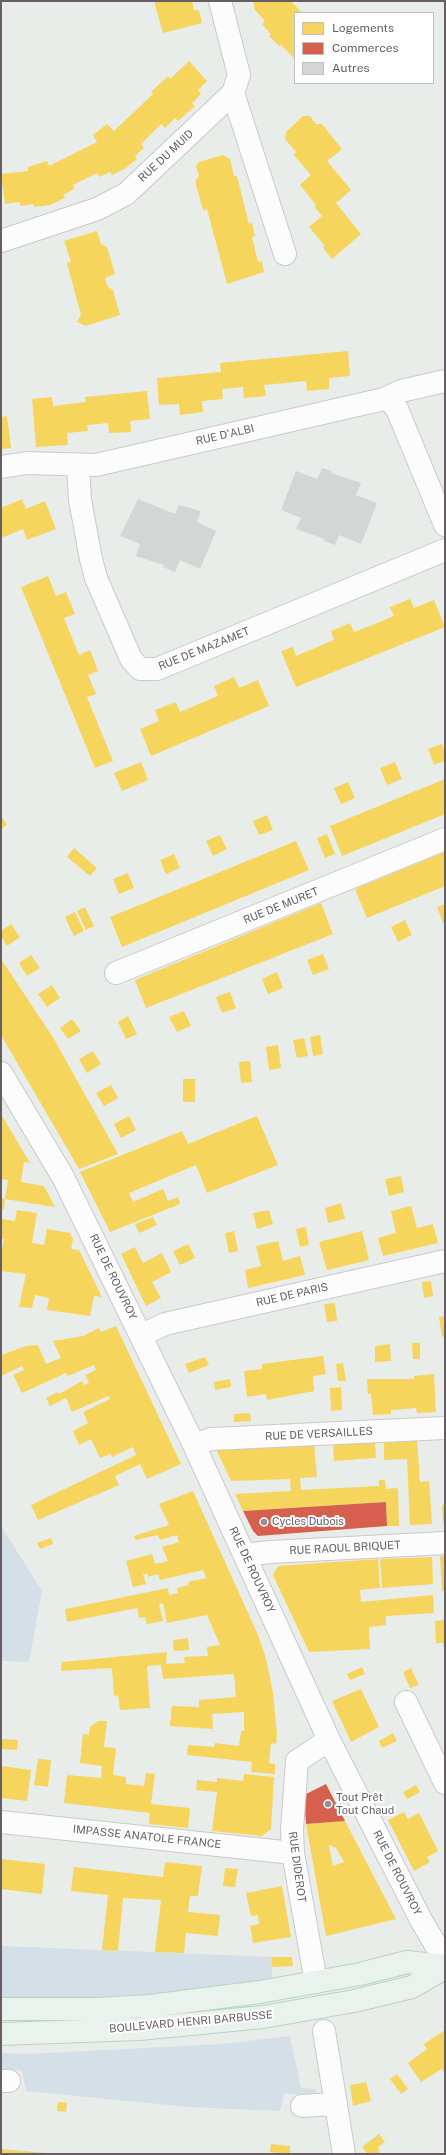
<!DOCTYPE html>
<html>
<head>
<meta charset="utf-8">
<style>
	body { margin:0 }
	#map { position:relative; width:446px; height:2155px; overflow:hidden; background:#e8edea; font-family:"Public Sans",sans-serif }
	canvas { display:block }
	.frame { position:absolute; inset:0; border:2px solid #665d65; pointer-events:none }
	.legend { position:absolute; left:294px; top:12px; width:140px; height:72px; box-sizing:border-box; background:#fff; border:1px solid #c2bec1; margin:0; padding:5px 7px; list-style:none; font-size:12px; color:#665d65 }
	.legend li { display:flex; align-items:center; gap:8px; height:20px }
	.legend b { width:20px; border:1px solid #c2bec1 }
</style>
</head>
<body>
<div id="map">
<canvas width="446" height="2155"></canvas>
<div class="frame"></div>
<ul class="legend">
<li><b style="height:11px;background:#f6d55c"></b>Logements</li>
<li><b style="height:11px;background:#d6604d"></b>Commerces</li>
<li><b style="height:11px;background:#d3d6d4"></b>Autres</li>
</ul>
</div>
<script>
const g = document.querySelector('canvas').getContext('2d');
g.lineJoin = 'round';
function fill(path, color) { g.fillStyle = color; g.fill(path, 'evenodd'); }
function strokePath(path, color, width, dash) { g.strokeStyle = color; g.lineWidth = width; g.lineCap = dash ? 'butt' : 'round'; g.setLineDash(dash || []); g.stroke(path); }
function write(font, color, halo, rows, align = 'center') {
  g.font = font + ' "Public Sans",sans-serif'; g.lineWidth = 4; g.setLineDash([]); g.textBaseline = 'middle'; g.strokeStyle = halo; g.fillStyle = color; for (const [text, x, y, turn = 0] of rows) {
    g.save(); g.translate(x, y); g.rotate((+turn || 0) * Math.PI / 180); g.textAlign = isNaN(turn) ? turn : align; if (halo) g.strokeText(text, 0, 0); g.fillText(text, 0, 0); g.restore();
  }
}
const green = new Path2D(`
	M1,1526L42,1591L29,1662L1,1661Z
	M1,1946L272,1957V1980L124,1999H1Z
	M290,2036L301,2088L316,2089V2096L284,2093L280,2111L190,2107L26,2091L22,2071L1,2069V2053L29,2054L223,2044Z`);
const homes = new Path2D(`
	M154,1H192L194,10H199L202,23L163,33Z
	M253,1H291L302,13H295V59L281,45L279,46L269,36L271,34L262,24L265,21L255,10Z
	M189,61L207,81L198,90L201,94L192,103L195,106L178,121L175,118L165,128L161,124L141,144L144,148L135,156L137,159L126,168L112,175L110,172L99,177L97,173L73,185L74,189L63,195L65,198L50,205L34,207L33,204L21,206L19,202L5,204L1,174L28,171V167L47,161L49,166L97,142L93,135L107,124L114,131L153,94L151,92L168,76L170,79Z
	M303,116H310L316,124H322L342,149L327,161L351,190L336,203L361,234L332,259L323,248L325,246L309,227L322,216L314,206L316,205L300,185L311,175L294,155L296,152L285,139L286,132Z
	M223,155L230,159L234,176H237L249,224L252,223L255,236L252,237L258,262L262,261L264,272L227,284L207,209L203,210L195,181L199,176L196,166L199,162Z
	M97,231L101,244L107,247L115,274L105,278L108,287L113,290L120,315L86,326L77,322L81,315L67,263L71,262L64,241Z
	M348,351L350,376L329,378V389L307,391L306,381L264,385L266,396L244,398L243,387L222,389L223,399L202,401L203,412L180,415L179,404L159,405L157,378L221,372L220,363Z
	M147,391L150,419L130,421L131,432L109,433L108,423L87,425L88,431L67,433L68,445L36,447L32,399L52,397L53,406L86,402L85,397Z
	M7,416L11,448L1,449V417Z
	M22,499L26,509L45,501L56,529L27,540L23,529L1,538V508Z
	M48,576L56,596L66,592L75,614L64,618L71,635L79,655L90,650L98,671L88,675L96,694L87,697L113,761L95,768L21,587Z
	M410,599L414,608L434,600L445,627L296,687L281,651L293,647L296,656L334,640L331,631L341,627L350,623L354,632L375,624L394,616L390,607Z
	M234,677L239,688L258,680L269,706L151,756L140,729L159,721L155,710L176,702L180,712L218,696L214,686Z
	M442,744L445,751V761L434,765L428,749Z
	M141,762L148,780L122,791L114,773Z
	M395,762L402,779L387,785L380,768Z
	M445,779V814L342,856L330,826Z
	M348,782L355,798L341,804L334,788Z
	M267,815L273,830L259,835L253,821Z
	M1,816L7,825L1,829Z
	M327,834L335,854L325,858L317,838Z
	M220,835L227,849L213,856L206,841Z
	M296,841L309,870L122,947L110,917Z
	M74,848L97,868L90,876L67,857Z
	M445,852V886L367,918L355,889Z
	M174,854L180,868L166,874L160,860Z
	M128,873L134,888L119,894L113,879Z
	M321,903L333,934L146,1008L135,980Z
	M445,904V922L443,923L437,907Z
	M85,907L94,926L86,930L77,911Z
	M75,912L84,931L74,936L65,917Z
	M405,920L412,935L398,942L391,927Z
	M11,924L20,937L7,946L1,936V931Z
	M323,954L329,969L313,975L307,960Z
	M31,955L40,968L27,976L19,963Z
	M1,959L54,1039L118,1154L79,1169L1,1035Z
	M277,972L283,988L268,994L262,979Z
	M52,985L60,998L47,1007L38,994Z
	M230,992L236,1008L222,1013L216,997Z
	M184,1011L191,1026L177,1032L169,1017Z
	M128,1016L137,1034L126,1039L118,1022Z
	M72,1019L81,1031L68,1039L60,1028Z
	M320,1035L323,1054L313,1056L310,1037Z
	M304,1038L308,1056L297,1058L293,1040Z
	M278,1045L281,1068L269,1070L266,1047Z
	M93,1051L101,1064L87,1073L79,1059Z
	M250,1061L252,1082L241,1083L239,1062Z
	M183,1079H195V1102H183Z
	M111,1085L118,1098L104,1106L96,1093Z
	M1,1114L30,1163L24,1162L21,1182L44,1186L55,1207L5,1199L8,1180L1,1179Z
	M129,1116L136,1130L121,1138L114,1124Z
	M257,1116L278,1165L207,1193L196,1165L129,1193L133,1202L163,1189L168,1201L178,1197L180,1204L110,1232L80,1172L182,1131L188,1144Z
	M401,1176L404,1192L389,1196L385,1179Z
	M1,1198L5,1199L4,1209H1Z
	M341,1203L345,1219L328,1223L325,1208Z
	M411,1206L417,1228L433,1224L438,1243L383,1256L378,1238L396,1233L391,1211Z
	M17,1210L37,1213L32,1243L44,1245L47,1229L70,1233L73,1239L71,1249L79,1250L102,1297L94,1296L90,1316L47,1310L49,1298L35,1295L32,1308L19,1307L26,1274L1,1271V1255L4,1239H1V1219L15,1221Z
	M269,1210L273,1224L257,1229L253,1213Z
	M153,1217L157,1225L139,1233L135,1224Z
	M306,1227L309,1245L300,1247L296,1229Z
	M234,1231L238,1251L229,1253L225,1233Z
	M362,1231L369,1260L327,1270L319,1242Z
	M278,1241L283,1261L300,1256L305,1275L248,1288L245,1270L261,1266L256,1246Z
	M188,1244L195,1258L180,1265L173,1251Z
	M135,1247L143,1263L162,1253L171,1272L152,1282L161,1298L146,1306L121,1254Z
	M431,1281L433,1296L424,1298L422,1282Z
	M335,1303L337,1321L327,1322L324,1304Z
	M445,1316V1336L442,1337L439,1317Z
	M116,1326L181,1464L147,1479L140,1464L115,1476L119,1485L38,1520L31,1505L136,1455L133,1447L112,1457L110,1454L100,1458L91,1439L79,1445L73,1431L88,1423L83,1412L110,1399L108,1396L72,1412L66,1398L50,1406L46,1398L58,1392L59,1394L82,1381L84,1385L89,1383L85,1375L96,1370L94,1365L68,1376L66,1373L22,1393L13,1375L24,1370L22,1366L1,1376V1355L26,1346L38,1345L46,1364L61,1358L53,1341L83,1336L99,1328L101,1332Z
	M412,1343H420V1359H413Z
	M390,1344L391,1361L375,1362V1346Z
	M323,1356L326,1374L313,1376L314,1391L267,1400L266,1394L247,1397L244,1371L262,1369V1364Z
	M205,1357L209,1365L189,1373L185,1364Z
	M343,1363L346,1381H338L336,1364Z
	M434,1374L436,1412L417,1413L416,1408L391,1410V1414L373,1415L371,1394H368L367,1379H414V1376Z
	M230,1379L231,1387L215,1390L214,1382Z
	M341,1387L342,1410L331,1411L330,1388Z
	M250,1413L251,1421L234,1422V1414Z
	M417,1439L420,1482L429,1481L432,1524L410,1525L407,1459L384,1460V1441Z
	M375,1441L376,1458L334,1461L333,1443Z
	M314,1444L317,1477L300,1478L301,1490L379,1486V1480H385L386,1489L398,1488L399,1526H387L386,1502L243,1511L235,1494L291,1491L290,1479L231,1481L216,1449Z
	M193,1491L258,1635L266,1658L273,1693L277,1734L276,1744L271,1743L269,1763L275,1764V1774L251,1772L252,1762L187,1755L188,1745L214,1747L215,1743L239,1746L241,1731H244V1712L212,1714L213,1729L170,1726L172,1706L199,1707V1700L236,1697L234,1674L163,1679L161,1665L147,1666L150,1708L120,1710L118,1695L114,1696L112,1668L61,1671L62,1662L167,1652L166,1664L185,1663L184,1657L208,1656L207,1647L220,1645L207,1615L167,1623L163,1603L159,1604L163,1621L147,1624L145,1617L139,1618L137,1608L67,1622L65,1609L168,1588L169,1595L178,1593L177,1588L189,1585L188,1582L206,1578L203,1570L160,1580L158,1574L148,1577V1574H143L146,1584L133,1587L126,1561L152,1554L155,1564L168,1561L162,1547L179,1542L177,1535L160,1540L158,1535L136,1540L134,1536L169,1525L159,1504Z
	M445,1504V1523H443L442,1505Z
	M51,1538L53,1544L40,1549L37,1543Z
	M440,1556H445V1590L442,1591Z
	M432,1557L433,1584L382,1588L380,1559Z
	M378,1559L380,1588L360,1590L361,1602L433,1595L434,1613L386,1616V1625L369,1627L370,1649L309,1652L273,1575L278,1566Z
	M445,1620V1649H444L443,1643H436L435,1621Z
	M188,1638L189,1650L174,1651L173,1640Z
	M362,1667L365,1674L350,1680L347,1674Z
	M411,1668L419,1685L410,1688L403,1672Z
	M361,1689L379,1727L351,1742L332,1701Z
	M98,1721H107L104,1747L116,1748L113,1775L126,1777V1784L144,1786L146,1773L155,1774L151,1804L190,1808L188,1828L149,1824L150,1813L64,1803L67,1775L101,1778L102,1766L80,1763L83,1734L89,1735L90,1727Z
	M393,1733L397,1741L382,1748L379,1741Z
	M1,1739L18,1740L17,1750L1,1749Z
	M38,1759L51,1760L48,1787L34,1785Z
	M1,1766L31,1770L27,1801L1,1798Z
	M244,1774L274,1777L271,1829L262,1836L212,1831L217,1792L196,1790L197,1780L217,1782V1778L243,1781Z
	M416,1785L420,1792L407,1799L403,1792Z
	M404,1812L408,1819L419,1813L438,1851L427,1857L430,1862L414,1871L388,1820Z
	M345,1821L396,1919L326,1936L306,1824ZM329,1845L336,1848L344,1862L333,1866Z
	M1,1859L45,1864L42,1894L1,1889Z
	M165,1862L202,1866L198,1896H190L188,1912L220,1915L218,1936L186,1933L184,1953L155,1952L161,1900L123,1898L118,1951L102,1950L108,1895L71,1891L74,1867L163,1877Z
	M225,1868L238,1869L235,1887L223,1886Z
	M282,1886L291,1937L253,1943L250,1926L259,1924L258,1915L251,1916L246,1893Z
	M272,1957H292L293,1966L272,1967Z
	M445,2030V2074L442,2069L421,2082L408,2063L427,2049L424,2044Z
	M397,2074L408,2089L401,2094L390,2079Z
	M366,2082L371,2101L353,2106L350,2085Z
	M58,2102L67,2103L66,2112L57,2111Z
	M379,2134L385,2142L378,2147L380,2154H368L362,2147Z
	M271,2144L290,2146V2154L270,2152Z
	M1,2149L46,2153V2154H1Z`);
const shops = new Path2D(`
	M386,1502L387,1526L258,1536L253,1531L243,1511Z
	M326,1784L345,1821L306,1824L304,1795Z`);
const building = new Path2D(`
	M322,468L332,471L331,473L361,483L356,495L377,503L361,544L339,535L335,545L324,541L325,539L296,529L301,518L281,510L296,471L317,479Z
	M138,499L175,514L179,505L201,511L197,522L216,531L200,569L180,560L175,572L163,567L164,565L136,556L140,544L120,536Z`);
const minor = new Path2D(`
	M233,93L285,254
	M1,241L97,209L126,194L233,93L239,75L220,1
	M388,398L397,409L445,525
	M78,466L80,500L91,559L96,578L131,659L140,669H157L445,550
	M1,467L27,463L96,465L384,399L401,391L445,381
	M116,973L445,839
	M1,1073L63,1177L194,1445L329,1740L421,1920L445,1961
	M142,1335L165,1324L445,1261
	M194,1445L211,1439L445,1428
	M245,1555L270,1552L445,1543
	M406,1702L445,1783
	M1,1822L293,1853
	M316,1982L293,1853L292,1830L297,1761L329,1740
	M324,2031L344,2154
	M1,2081H9
	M302,2106L334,2104`);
const major = new Path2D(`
	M1,2009H97L150,2006L260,1992L360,1974L407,1962L445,1966
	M1,2034L139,2029L263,2017L354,2001L412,1987L445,1968`);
const markers = [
	[264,1522,4,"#948f94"],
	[328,1804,4,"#948f94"]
];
const streetNames = [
	["RUE DU MUID",166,156,-43],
	["RUE D'ALBI",225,435,-13],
	["RUE DE MAZAMET",204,649,-22],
	["RUE DE MURET",281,906,-22],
	["RUE DE ROUVROY",113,1277,64],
	["RUE DE PARIS",292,1295,-13],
	["RUE DE VERSAILLES",319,1434,-3],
	["RUE RAOUL BRIQUET",345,1548,-3],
	["RUE DE ROUVROY",252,1570,65],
	["IMPASSE ANATOLE FRANCE",147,1837,6],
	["RUE DIDEROT",297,1867,82],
	["RUE DE ROUVROY",397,1873,63],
	["BOULEVARD HENRI BARBUSSE",191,2022,-5]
];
const poiNames = [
	["Cycles Dubois",272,1522],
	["Tout Prêt",336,1798],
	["Tout Chaud",336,1811]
];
fill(green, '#d4dfe7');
fill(homes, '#f6d55c');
fill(shops, '#d6604d');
fill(building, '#d3d6d4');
strokePath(minor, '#cac9ca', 24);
strokePath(major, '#b7d4be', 24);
strokePath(minor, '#fcfcfc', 22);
strokePath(major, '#e9f2ed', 22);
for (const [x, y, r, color] of markers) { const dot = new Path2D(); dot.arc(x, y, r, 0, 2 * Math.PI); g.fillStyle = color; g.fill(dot); strokePath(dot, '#fff', 1.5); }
write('11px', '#665d65', '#fff', streetNames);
write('11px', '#665d65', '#fff', poiNames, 'left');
</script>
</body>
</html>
